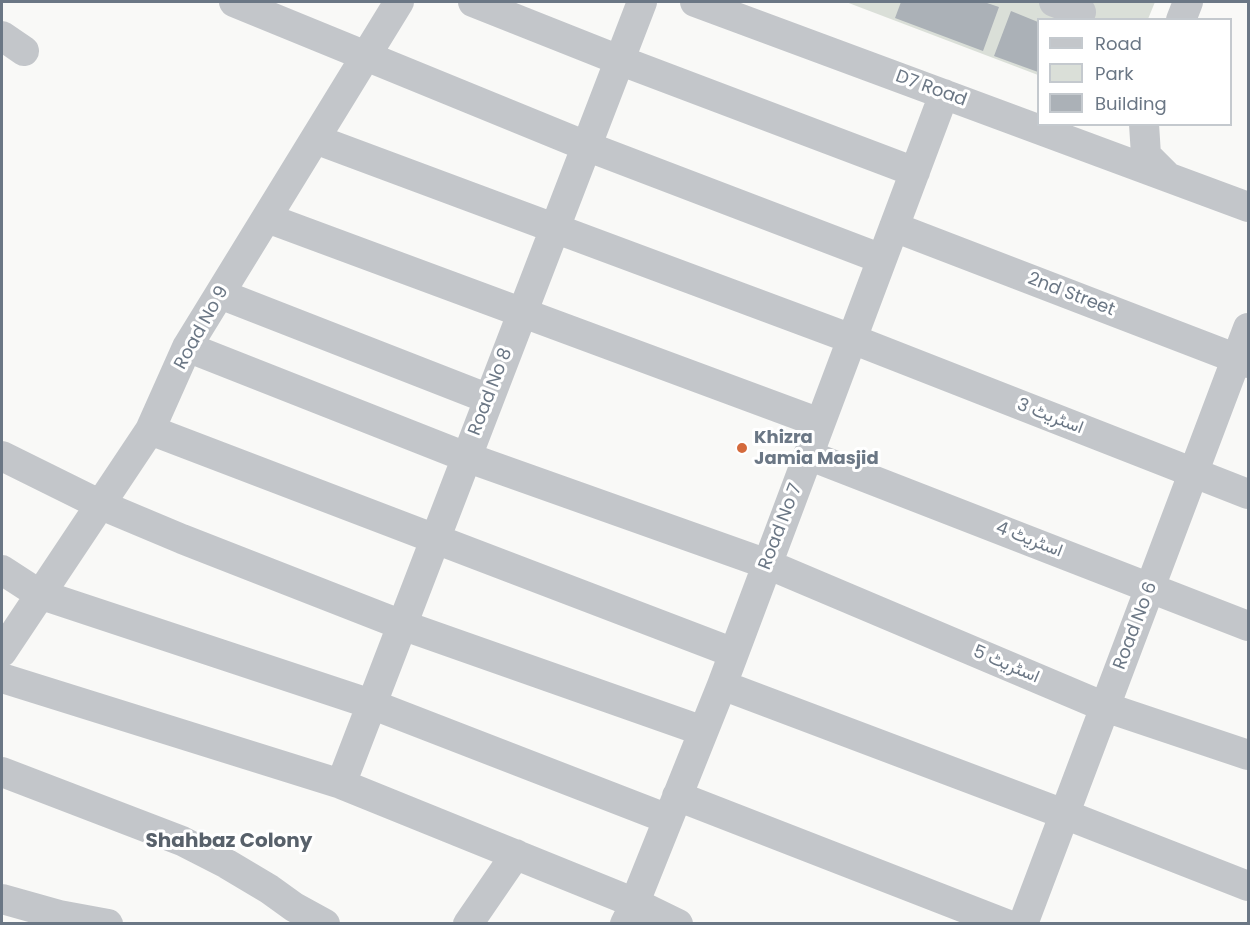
<!DOCTYPE html>
<html>
<head>
<meta charset="utf-8">
<style>
	body { margin:0 }
	#map { position:relative; width:1250px; height:925px; overflow:hidden; background:#f9f9f7; font-family:Poppins,sans-serif }
	canvas { display:block }
	.frame { position:absolute; inset:0; border:3px solid #6b7785; pointer-events:none }
	.legend { position:absolute; left:1037px; top:18px; width:195px; height:108px; box-sizing:border-box; background:#fff; border:2px solid #c4c9ce; margin:0; padding:8px 10px; list-style:none; font-size:18px; color:#6b7785 }
	.legend li { display:flex; align-items:center; gap:12px; height:30px }
	.legend b { width:30px; border:2px solid #c4c9ce }
</style>
</head>
<body>
<div id="map">
<canvas width="1250" height="925"></canvas>
<div class="frame"></div>
<ul class="legend">
<li><b style="height:8px;background:#c3c6ca"></b>Road</li>
<li><b style="height:16px;background:#dadfd8"></b>Park</li>
<li><b style="height:16px;background:#abb1b7"></b>Building</li>
</ul>
</div>
<script>
const g = document.querySelector('canvas').getContext('2d');
g.lineJoin = 'round';
function fill(path, color) { g.fillStyle = color; g.fill(path, 'evenodd'); }
function strokePath(path, color, width, dash) { g.strokeStyle = color; g.lineWidth = width; g.lineCap = dash ? 'butt' : 'round'; g.setLineDash(dash || []); g.stroke(path); }
function write(font, color, halo, rows, align = 'center') {
  g.font = font + ' Poppins,Vazirmatn,sans-serif'; g.lineWidth = 6; g.setLineDash([]); g.textBaseline = 'middle'; g.strokeStyle = halo; g.fillStyle = color; for (const [text, x, y, turn = 0] of rows) {
    g.save(); g.translate(x, y); g.rotate((+turn || 0) * Math.PI / 180); g.textAlign = isNaN(turn) ? turn : align; if (halo) g.strokeText(text, 0, 0); g.fillText(text, 0, 0); g.restore();
  }
}
const green = new Path2D(`
	M846,2H1155L1148,19L1038,20V75Z`);
const building = new Path2D(`
	M901,2H984L999,7L983,51L895,18Z
	M1011,11L1038,22V72L994,56Z`);
const minor = new Path2D(`
	M234,2L586,146L882,259
	M473,2L619,60L915,172
	M695,2L1248,207
	M1054,2L1081,12
	M1181,20L1188,2
	M2,36L24,51
	M1144,124L1146,155L1168,177
	M315,139L852,339L1248,494
	M267,218L820,423
	M894,227L1248,363
	M220,294L489,399
	M187,347L466,457L767,564L1105,707L1248,755
	M150,430L734,653
	M808,455L1248,626
	M2,456L101,505L182,539L402,625L703,731
	M2,570L39,594L371,704L668,819
	M2,652L150,430L187,347L399,2
	M2,678L341,784L635,903L678,924
	M722,685L1064,814L1248,886
	M2,772L182,841L227,864L269,889L294,907L325,924
	M341,784L642,2
	M677,796L1006,924
	M2,899L59,915L108,924
	M468,924L516,854
	M625,924L631,912L722,685L944,94
	M1023,924L1248,328`);
const markers = [
	[742,448,6,"#d46a3c"]
];
const streetNames = [
	["D7 Road",931,89,20],
	["2nd Street",1071,295,21],
	["Road No 9",202,328,-61],
	["Road No 8",491,392,-69],
	["اسٹریٹ 3",1050,417,21],
	["Road No 7",781,527,-69],
	["اسٹریٹ 4",1029,540,21],
	["Road No 6",1136,626,-69],
	["اسٹریٹ 5",1006,665,23]
];
const poiNames = [
	["Khizra",754,438],
	["Jamia Masjid",754,459]
];
const neighbourhoodNames = [
	["Shahbaz Colony",229,842]
];
fill(green, '#dadfd8');
fill(building, '#abb1b7');
strokePath(minor, '#c3c6ca', 30);
for (const [x, y, r, color] of markers) { const dot = new Path2D(); dot.arc(x, y, r, 0, 2 * Math.PI); g.fillStyle = color; g.fill(dot); strokePath(dot, '#fff', 2); }
write('18px', '#6b7785', '#fff', streetNames);
write('bold 18px', '#6b7785', '#fff', poiNames, 'left');
write('bold 20px', '#58616b', '#fff', neighbourhoodNames);
</script>
</body>
</html>
